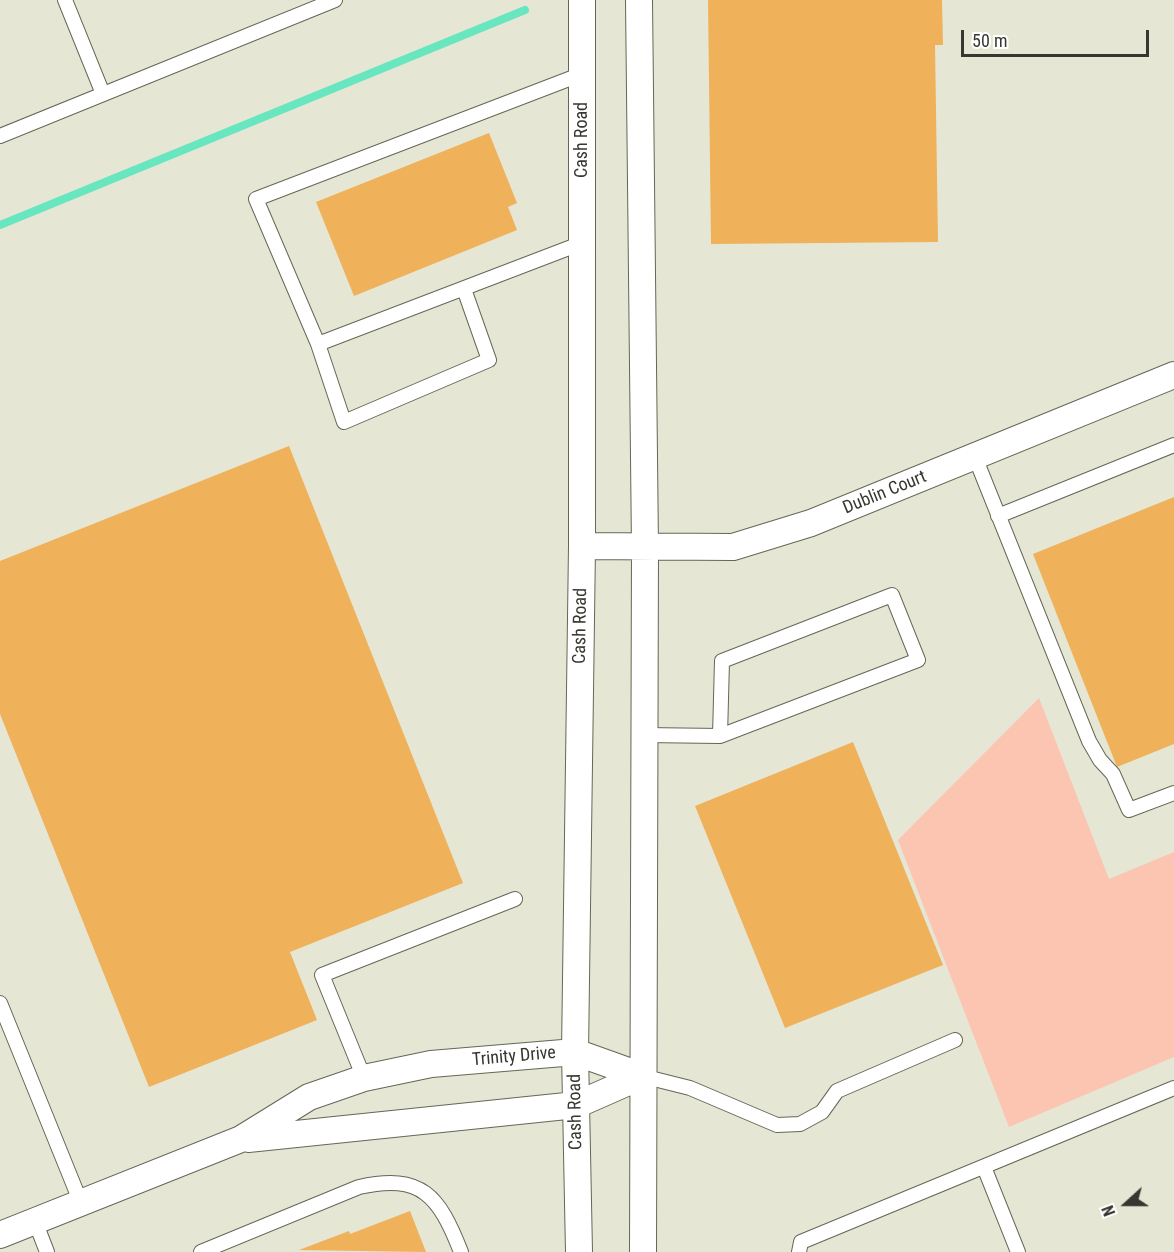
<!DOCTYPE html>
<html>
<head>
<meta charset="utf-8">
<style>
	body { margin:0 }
	#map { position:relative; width:1174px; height:1252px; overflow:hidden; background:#e6e6d4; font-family:"Roboto Condensed",sans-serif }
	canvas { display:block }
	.north { position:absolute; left:1096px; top:1174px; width:60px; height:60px; -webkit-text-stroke:4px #fff; paint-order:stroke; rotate:249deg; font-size:16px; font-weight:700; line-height:24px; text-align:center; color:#373731 }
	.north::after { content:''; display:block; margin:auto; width:21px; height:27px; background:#373731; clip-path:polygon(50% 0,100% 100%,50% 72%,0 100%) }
	.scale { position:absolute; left:961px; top:30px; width:188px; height:27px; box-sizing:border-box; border:3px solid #373731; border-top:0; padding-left:8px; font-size:18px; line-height:21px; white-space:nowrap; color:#373731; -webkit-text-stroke:4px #fff; paint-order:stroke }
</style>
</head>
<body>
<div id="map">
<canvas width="1174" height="1252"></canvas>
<div class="north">N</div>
<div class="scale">50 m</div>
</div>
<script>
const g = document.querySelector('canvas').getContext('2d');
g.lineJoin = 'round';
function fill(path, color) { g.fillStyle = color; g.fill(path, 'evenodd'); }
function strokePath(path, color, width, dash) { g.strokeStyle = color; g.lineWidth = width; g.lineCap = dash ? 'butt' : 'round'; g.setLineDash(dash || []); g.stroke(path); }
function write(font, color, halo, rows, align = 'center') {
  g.font = font + ' "Roboto Condensed",sans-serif'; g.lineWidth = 4.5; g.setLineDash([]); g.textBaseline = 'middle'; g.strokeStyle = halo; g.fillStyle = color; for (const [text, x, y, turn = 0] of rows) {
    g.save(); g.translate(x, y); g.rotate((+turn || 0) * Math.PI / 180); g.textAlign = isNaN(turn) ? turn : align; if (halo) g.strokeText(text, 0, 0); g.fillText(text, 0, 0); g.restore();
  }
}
const green = new Path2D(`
	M1039,698L1109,879L1174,852V1057L1009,1127L898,840Z`);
const stream = new Path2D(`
	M0,225L525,10`);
const building = new Path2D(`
	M708,0H942L943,45H935L938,242L711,244Z
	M489,133L517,203L508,207L517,230L354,296L316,202Z
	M289,446L463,883L290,952L317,1020L149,1087L0,714V561Z
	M1174,497V744L1117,767L1033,554Z
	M853,742L943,965L785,1028L695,806Z
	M410,1211L426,1252L299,1250L349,1231L350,1234Z`);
const service = new Path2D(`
	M65,0L103,94
	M0,136L335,0
	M464,289L489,360L344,422L318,344L256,199L582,74
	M318,344L582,243
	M975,457L1089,741L1100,760L1113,774L1129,810L1174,793
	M998,516L1174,445
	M644,735L720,736L918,660L892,595L722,661L720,736
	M0,1003L81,1203
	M642,1076L690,1088L777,1125L800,1124L822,1112L837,1091L955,1040
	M364,1078L322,975L515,899
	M984,1167L1018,1252
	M35,1221L47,1252
	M201,1252L359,1187C422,1173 439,1196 461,1252
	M799,1252L801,1242L1174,1088`);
const minor = new Path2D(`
	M639,0L645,548L643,1252
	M582,546L733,547L811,523L1174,375
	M248,1139L576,1105L642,1076
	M0,1235L241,1139L309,1097L364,1078L431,1064L575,1052L642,1076
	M579,1252L575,1052L582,546V0`);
const streetNames = [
	["Cash Road",582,140,-90],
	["Dublin Court",885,493,-22],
	["Cash Road",581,626,-89],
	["Trinity Drive",514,1057,-5],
	["Cash Road",576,1112,-91]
];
fill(green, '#fbc5b1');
strokePath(stream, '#67e6c0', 8);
fill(building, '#efb15a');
strokePath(service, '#666657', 16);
strokePath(minor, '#666657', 28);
strokePath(service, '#fff', 14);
strokePath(minor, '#fff', 26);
write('18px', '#373731', '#fff', streetNames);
</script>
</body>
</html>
